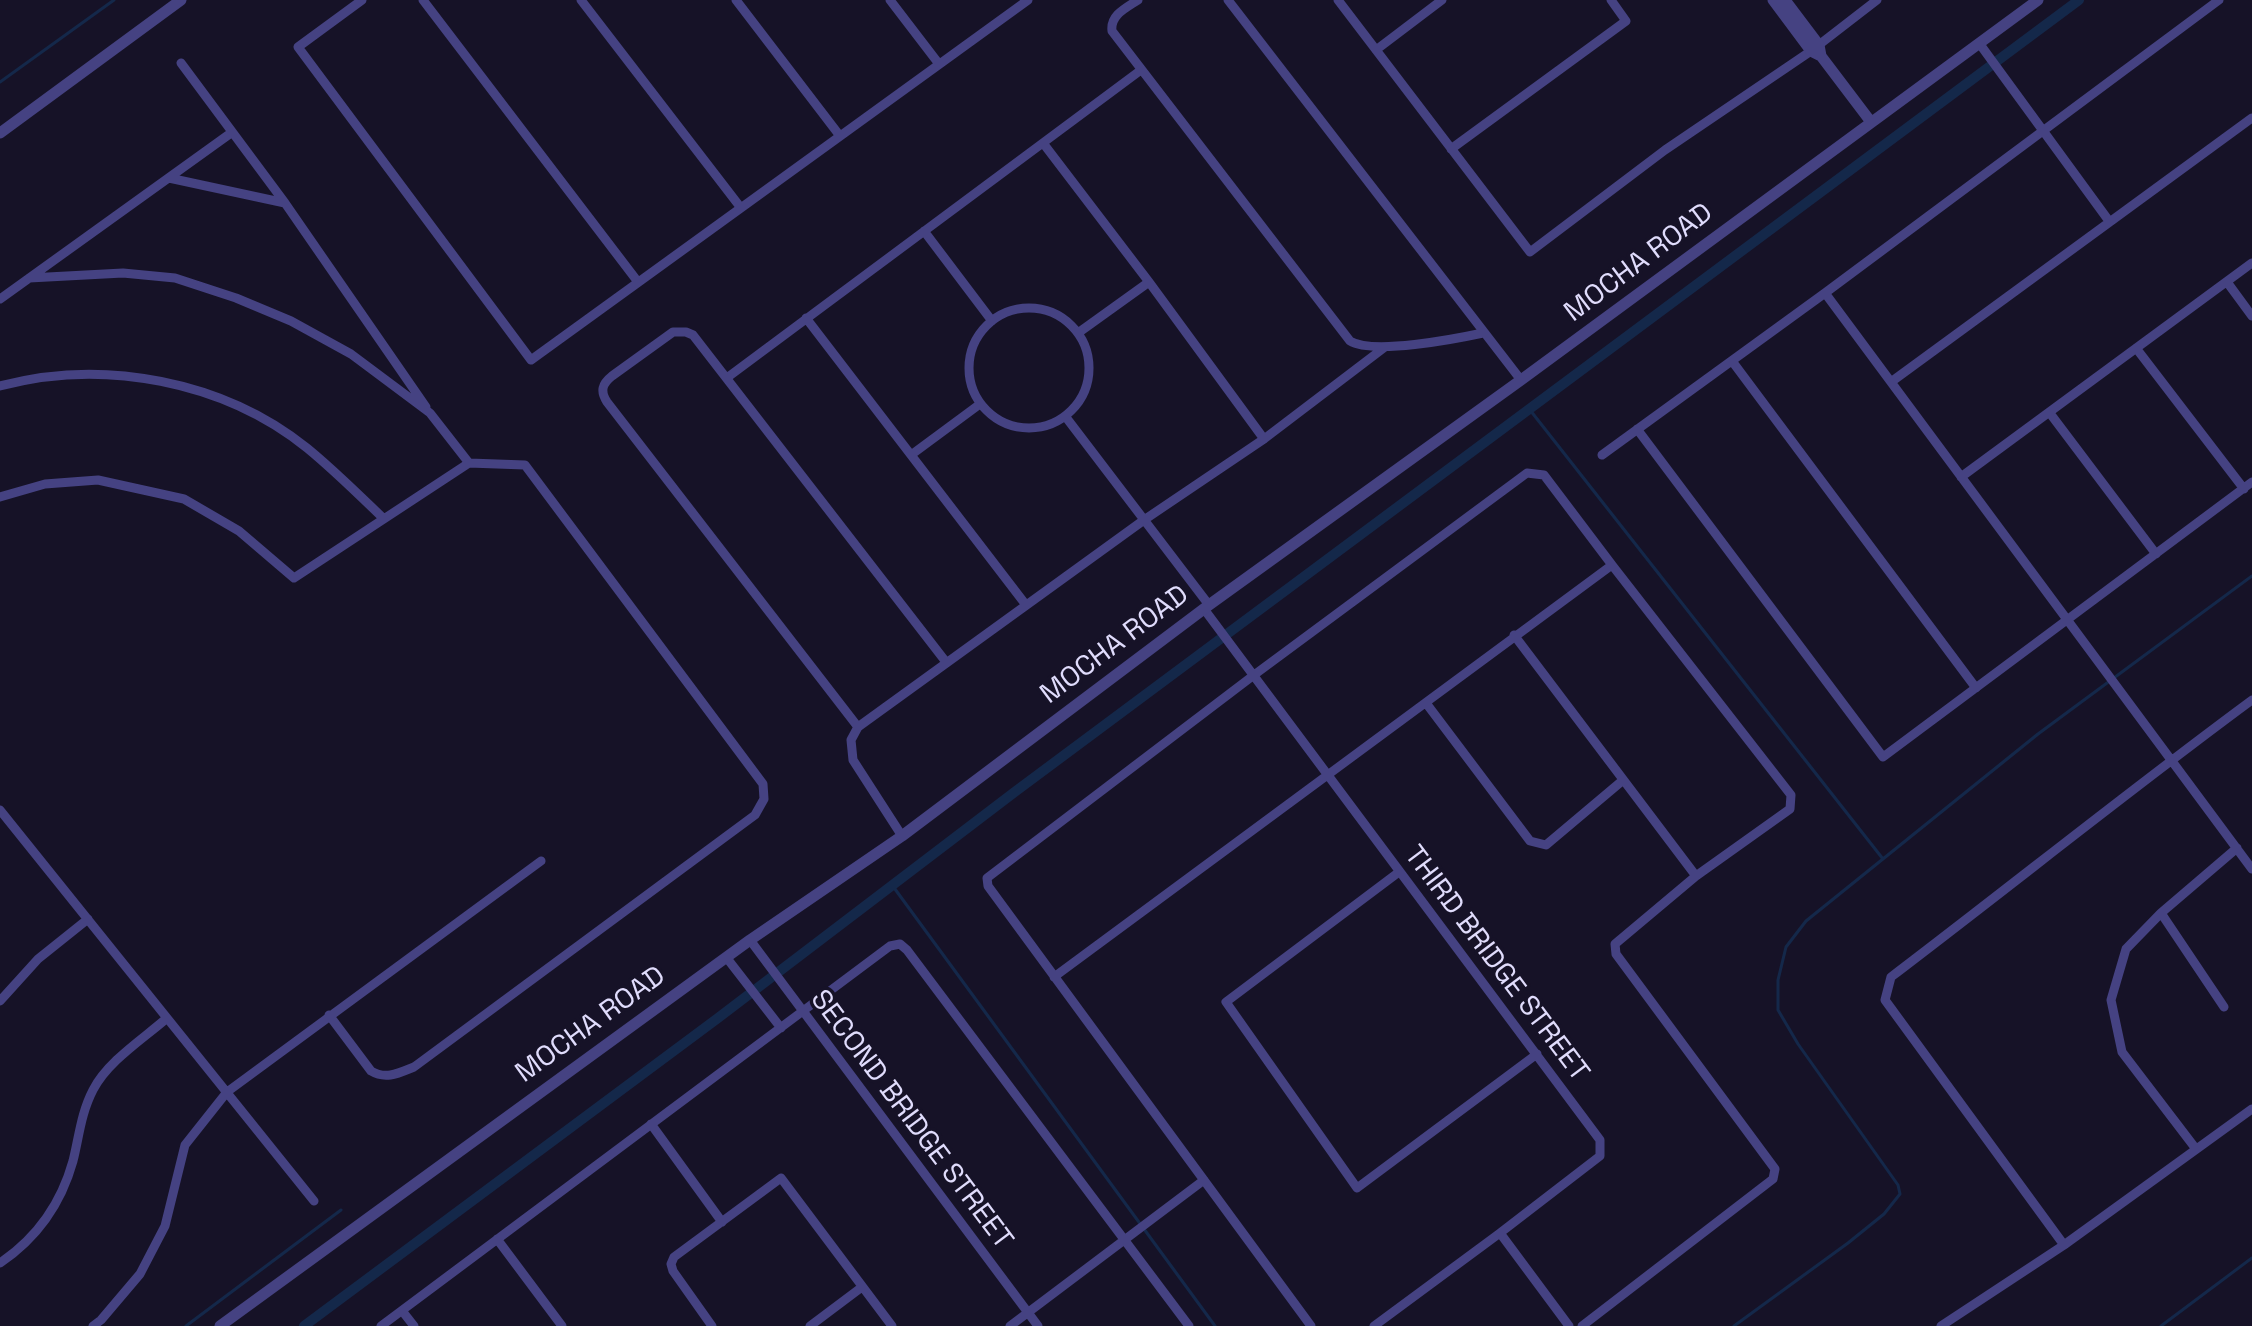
<!DOCTYPE html>
<html>
<head>
<meta charset="utf-8">
<style>
	body { margin:0 }
	canvas { display:block; background:#161227 }
</style>
</head>
<body>
<canvas width="2252" height="1326"></canvas>
<script>
const g = document.querySelector('canvas').getContext('2d');
g.lineJoin = 'round';
function strokePath(path, color, width, dash) { g.strokeStyle = color; g.lineWidth = width; g.lineCap = dash ? 'butt' : 'round'; g.setLineDash(dash || []); g.stroke(path); }
function write(font, color, halo, rows, align = 'center') {
  g.font = font + ' "Space Grotesk",sans-serif'; g.lineWidth = 7; g.setLineDash([]); g.textBaseline = 'middle'; g.strokeStyle = halo; g.fillStyle = color; for (const [text, x, y, turn = 0] of rows) {
    g.save(); g.translate(x, y); g.rotate((+turn || 0) * Math.PI / 180); g.textAlign = isNaN(turn) ? turn : align; if (halo) g.strokeText(text, 0, 0); g.fillText(text, 0, 0); g.restore();
  }
}
const stream = new Path2D(`
	M0,82L114,0
	M1530,410L1883,859
	M892,885L1215,1326
	M186,1326L341,1210
	M1734,1326L1848,1243L1884,1214L1900,1194L1898,1185L1798,1044L1778,1010V980L1786,947L1806,921L2038,734L2252,576
	M2161,1326L2252,1258`);
const canal = new Path2D(`
	M304,1326L718,1018L1016,791L2079,0`);
const minor = new Path2D(`
	M362,0L298,47L531,360L1028,0
	M423,0L638,282
	M581,0L741,208
	M736,0L840,136
	M890,0L939,64
	M1138,0C1126,8 1110,15 1112,31L1350,341C1373,355 1455,339 1483,333
	M1228,0L1521,380
	M1338,0L1530,252L1665,150L1811,51L1877,0
	M1979,43L2109,221
	M1376,50L1442,0
	M181,63L285,203L426,407
	M1043,143L1149,282L1264,439
	M1451,149L1626,21L1611,0
	M169,178L285,203
	M924,231L992,321
	M29,278L123,273L175,278L236,298L291,321L351,354L430,413L469,463
	M2227,282L2252,316
	M1825,293L2252,869
	M0,299L231,133
	M969 368a60 60 0 1 1 120 0a60 60 0 1 1-120 0Z
	M806,318L1026,605
	M1078,333L1149,282
	M2136,348L2244,489
	M1732,361L1976,688
	M728,377L1141,70
	M1891,382L2252,118
	M0,386C103,358 224,381 307,448C334,470 359,495 384,519
	M2049,412L2156,554
	M1065,416L1209,605
	M1637,429L1883,757L2252,482
	M911,455L980,404
	M1602,455L1825,293L2219,0
	M1961,477L2252,263
	M0,497L45,484L98,480L184,499L239,531L294,578L469,463L525,465L763,784L764,799L755,815L414,1067C399,1073 386,1080 371,1071L329,1015
	M1204,609L1600,1140V1156L1500,1233L1569,1326
	M1514,635L1696,876
	M1426,703L1530,841L1546,845L1622,781
	M858,727L607,402C600,391 602,384 612,376L673,332H686L693,335L946,662
	M0,810L314,1201
	M902,836L853,760L851,740L858,727L1144,520L1264,439L1385,347
	M1399,872L1226,1002L1357,1188L1537,1054
	M2161,913L2224,1007
	M750,940L1038,1326
	M726,957L781,1028
	M1054,977L1612,565L1544,475L1527,473L1254,675L987,878L988,886L1311,1326
	M0,1001L38,959L88,919
	M651,1124L722,1222
	M2196,1149L2122,1052L2111,1000L2126,949L2161,913L2237,848
	M497,1239L562,1326
	M2064,1245L1885,1000L1891,977C2012,885 2130,790 2252,700
	M0,1263C37,1238 61,1204 73,1161C79,1137 81,1113 93,1090C108,1061 143,1039 167,1018
	M403,1312L414,1326
	M93,1326L101,1320L140,1274L165,1226L185,1145L227,1092L541,861
	M381,1326L890,946L900,944L907,950L1189,1326
	M712,1326L673,1271L671,1264L674,1257L781,1178L892,1326
	M810,1326L862,1287
	M1010,1326L1204,1180
	M1374,1326L1500,1233
	M1582,1326L1773,1179L1775,1169L1616,954L1615,944L1696,876L1790,809L1791,795L1612,565
	M1941,1326L2064,1245L2252,1109`);
const tertiary = new Path2D(`
	M1773,0L1811,51L1821,56L1871,122
	M1785,0L1819,45L1821,56
	M0,133L181,0
	M220,1326L750,940L902,836L1209,605L1521,380L2038,0`);
const streetNames = [
	["MOCHA ROAD",1639,263,-37],
	["MOCHA ROAD",1115,645,-37],
	["THIRD BRIDGE STREET",1496,964,53],
	["MOCHA ROAD",591,1025,-36],
	["SECOND BRIDGE STREET",911,1120,53]
];
strokePath(stream, '#14284a', 3);
strokePath(canal, '#14284a', 10);
strokePath(minor, '#454282', 9);
strokePath(tertiary, '#454282', 11);
write('28px', '#e0dcfc', '#161227', streetNames);
</script>
</body>
</html>
